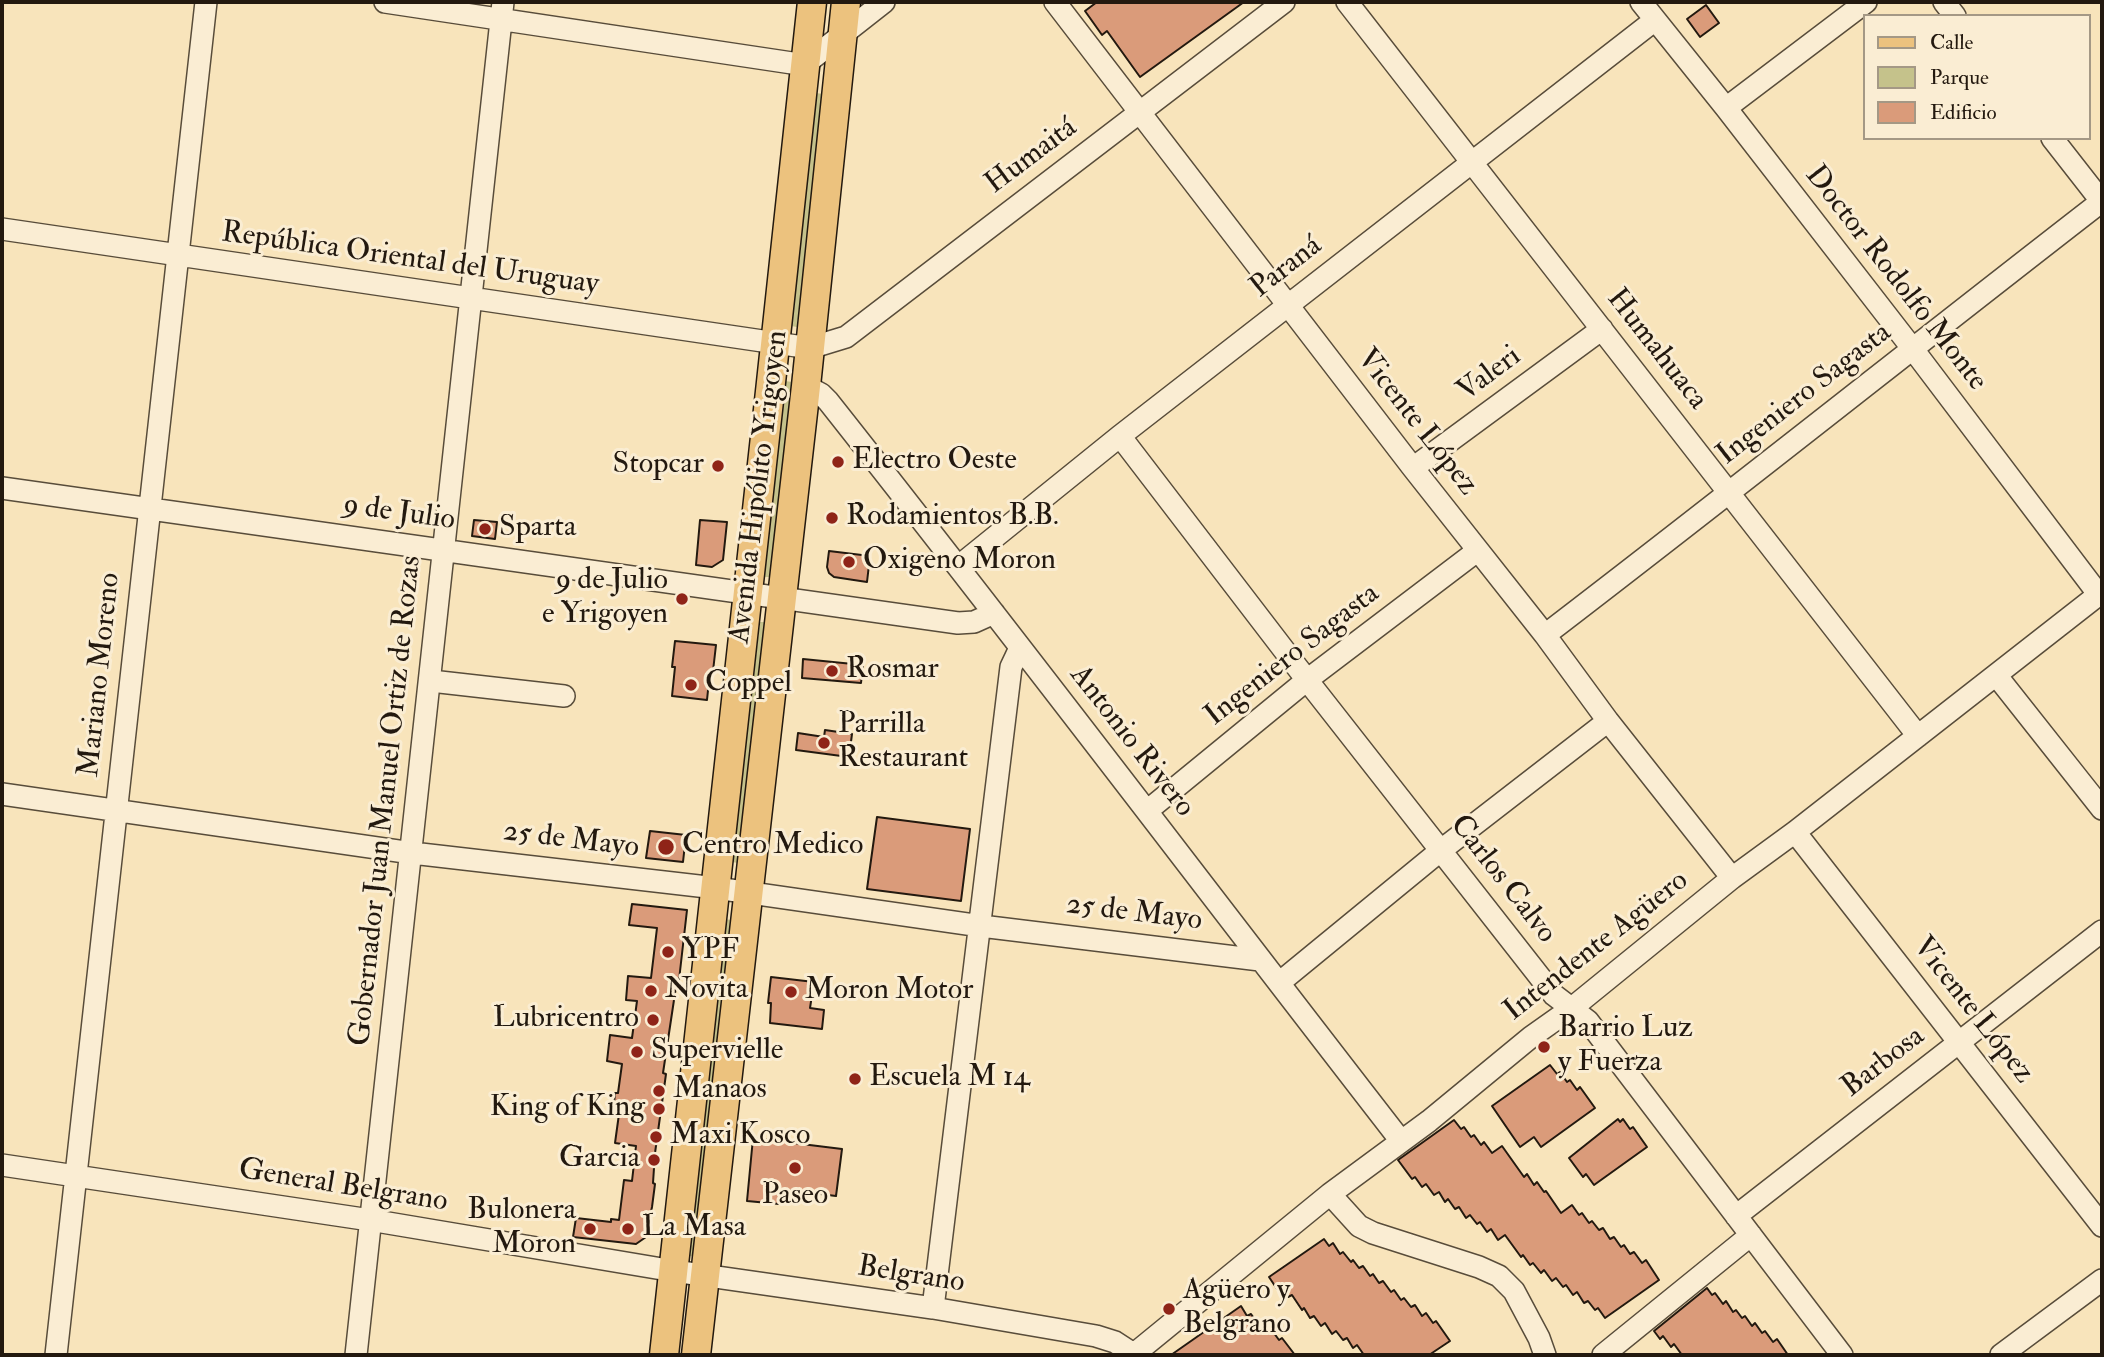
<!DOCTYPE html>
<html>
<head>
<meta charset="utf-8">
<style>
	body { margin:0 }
	#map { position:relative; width:2104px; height:1357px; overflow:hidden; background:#f8e4bb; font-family:"IM FELL Double Pica",serif }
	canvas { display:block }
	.frame { position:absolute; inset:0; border:4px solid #23190f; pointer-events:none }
	.legend { position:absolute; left:1863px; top:14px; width:228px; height:126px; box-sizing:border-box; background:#faedd3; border:2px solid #a49885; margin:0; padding:9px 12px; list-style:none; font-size:21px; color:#23190f }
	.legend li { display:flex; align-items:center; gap:14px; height:35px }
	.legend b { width:35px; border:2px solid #a49885 }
</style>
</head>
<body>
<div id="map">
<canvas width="2104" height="1357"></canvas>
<div class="frame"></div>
<ul class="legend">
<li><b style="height:9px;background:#ecc27e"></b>Calle</li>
<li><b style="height:19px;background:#c5c28b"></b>Parque</li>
<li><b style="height:19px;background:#da9b7a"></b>Edificio</li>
</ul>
</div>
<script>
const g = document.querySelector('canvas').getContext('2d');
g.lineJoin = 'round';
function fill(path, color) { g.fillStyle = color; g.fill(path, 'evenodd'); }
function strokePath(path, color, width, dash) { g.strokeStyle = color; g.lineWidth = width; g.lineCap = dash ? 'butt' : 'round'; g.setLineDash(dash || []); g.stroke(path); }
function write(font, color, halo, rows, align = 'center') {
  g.font = font + ' "IM FELL Double Pica",serif'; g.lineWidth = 6; g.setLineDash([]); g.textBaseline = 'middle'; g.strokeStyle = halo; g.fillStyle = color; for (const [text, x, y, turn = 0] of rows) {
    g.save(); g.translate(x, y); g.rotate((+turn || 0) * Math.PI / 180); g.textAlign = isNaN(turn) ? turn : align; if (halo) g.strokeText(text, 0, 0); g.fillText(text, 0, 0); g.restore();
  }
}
const green = new Path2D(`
	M816,93L823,94L797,327L791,326Z
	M785,381L792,382L770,577H764Z
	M760,622H766L738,863L732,862Z
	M724,919L731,920L696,1257L690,1256Z`);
const building = new Path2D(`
	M1097,2H1244L1140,77L1107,31L1102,35L1085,11Z
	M1706,5L1719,23L1700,37L1687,19Z
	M474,520L497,522L495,539L472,536Z
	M700,520L727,522L723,560L712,567L696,565Z
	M829,551L870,556L867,582L834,577L829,573L827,567Z
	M675,641L716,645L713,671H710L707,700L672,696L675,667H672Z
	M803,659L863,665L861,683L802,678Z
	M825,730L852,734L849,757L796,750L798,733L824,737Z
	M877,817L970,829L961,901L867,889Z
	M650,831L686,835L683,862L646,858Z
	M632,904L687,910L679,980H677L663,1073L666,1074L655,1153L653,1183L655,1184L652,1207L646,1237L636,1244L573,1237L576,1218L611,1222V1219L619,1220L624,1180L632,1181L636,1146L615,1143L619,1114L613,1113L615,1093H618L622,1064L607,1061L610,1035L632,1038L637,1001L626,1000L628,976L651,978L657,928L629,925Z
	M771,977L814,982L810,1008L824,1010L822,1029L770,1023L771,1003H768Z
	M1550,1065L1557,1074L1560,1072L1567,1082L1570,1080L1577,1090L1580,1087L1595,1108L1541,1147L1534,1137L1520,1147L1492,1106Z
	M1618,1119L1620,1122L1623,1119L1630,1129L1633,1127L1647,1147L1594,1185L1586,1174L1583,1177L1569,1158Z
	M1454,1120L1461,1129L1464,1127L1471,1137L1474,1135L1481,1145L1484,1142L1492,1153L1502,1146L1524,1177L1527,1174L1534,1185L1537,1182L1544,1192L1546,1191L1561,1213L1572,1205L1579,1215L1582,1213L1589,1223L1592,1221L1599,1230L1603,1228L1610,1239L1614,1237L1621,1247L1624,1245L1630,1254L1634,1252L1642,1263L1646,1260L1659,1280L1605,1318L1598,1308L1595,1310L1588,1301L1584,1303L1577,1292L1573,1295L1566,1285L1563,1287L1556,1278L1552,1281L1544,1270L1541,1273L1533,1263L1530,1265L1523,1255L1521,1257L1505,1235L1498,1240L1491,1229L1487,1232L1480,1222L1477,1224L1470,1215L1466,1218L1459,1207L1455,1209L1448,1199L1445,1202L1439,1192L1434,1195L1426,1184L1422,1187L1415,1177L1412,1179L1398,1160Z
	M753,1138L842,1149L836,1196L780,1189L779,1204L747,1201Z
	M1324,1239L1329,1246L1333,1243L1340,1254L1343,1252L1351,1262L1353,1260L1359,1268L1363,1266L1370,1276L1373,1274L1379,1283L1383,1281L1391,1292L1394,1290L1401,1300L1404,1298L1411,1307L1415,1305L1422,1316L1426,1313L1433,1323L1436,1321L1450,1341L1429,1355H1364L1357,1345L1353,1348L1347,1338L1343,1340L1336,1331L1332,1334L1325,1323L1321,1326L1314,1316L1310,1318L1304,1308L1302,1310L1292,1295L1288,1297L1281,1287L1277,1289L1269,1277Z
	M1707,1288L1712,1295L1715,1293L1723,1304L1726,1301L1733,1312L1736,1310L1742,1318L1745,1316L1752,1326L1755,1323L1762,1333L1765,1331L1773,1342L1777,1339L1788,1355H1682L1674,1344L1671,1347L1663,1336L1660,1339L1654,1331Z
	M1241,1306L1247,1316L1251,1314L1258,1324L1261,1322L1268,1331L1271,1329L1279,1340L1282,1338L1295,1355H1171Z`);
const minor = new Path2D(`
	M385,2L792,63L805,64L884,2
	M1055,2L1413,468L1545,635L1608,721L1732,878
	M1347,2L1918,736
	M1641,2L1726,108L1912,348L2099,595
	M1944,2L1955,16
	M1726,108L1866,2
	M2052,138L2102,202
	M2,229L810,348L846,337L1284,2
	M806,386L821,394L828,401C1022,646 1210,895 1401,1141
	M1120,436L1307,680L1554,995L1588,1021L1842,1355
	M1413,468L1602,329
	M2,488L958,623L974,622L994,613
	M959,566L1120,436L1655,20
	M1545,635C1732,492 1916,345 2102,201
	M1996,675L2102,809
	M431,681L564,696
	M2,794L412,853L716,888L981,926L1260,960
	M1147,811L1307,680L1477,551
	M1795,832L2102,1226
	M1279,983L1440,851L1608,721
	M2,1165L370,1220L674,1271L933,1308L1096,1336L1115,1342L1135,1355
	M1330,1194L1359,1226L1373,1233L1479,1267L1499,1276L1514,1291L1539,1338L1545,1355
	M1736,1216L2102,931
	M933,1308L1011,667L1020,648
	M56,1355L206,2
	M356,1355L503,2
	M1133,1355L1330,1194L1429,1121L1531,1037L1572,1008L1732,878L1795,832L2102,592
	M1603,1355L1751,1235
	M2001,1355L2102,1280`);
const major = new Path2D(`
	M664,1355C716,904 763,453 812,2
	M696,1355L806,386L846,2`);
const markers = [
	[838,462,7,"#8f2418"],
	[718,466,7,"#8f2418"],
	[832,518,7,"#8f2418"],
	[485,529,7,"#8f2418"],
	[849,562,7,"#8f2418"],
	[682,599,7,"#8f2418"],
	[832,671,7,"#8f2418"],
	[691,685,7,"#8f2418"],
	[824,743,7,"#8f2418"],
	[666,847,9,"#8f2418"],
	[668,952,7,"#8f2418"],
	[651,991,7,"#8f2418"],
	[791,992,7,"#8f2418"],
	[653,1020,7,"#8f2418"],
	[1544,1047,7,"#8f2418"],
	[637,1052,7,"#8f2418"],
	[855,1079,7,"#8f2418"],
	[659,1091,7,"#8f2418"],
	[659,1109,7,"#8f2418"],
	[656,1137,7,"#8f2418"],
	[654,1160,7,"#8f2418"],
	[795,1168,7,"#8f2418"],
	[590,1229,7,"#8f2418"],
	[628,1229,7,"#8f2418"],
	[1169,1309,7,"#8f2418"]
];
const streetNames = [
	["Humaitá",1032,157,-37],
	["República Oriental del Uruguay",410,260,8],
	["Paraná",1287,268,-38],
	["Doctor Rodolfo Monte",1895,279,52],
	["Humahuaca",1656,350,52],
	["Valeri",1490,375,-37],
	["Ingeniero Sagasta",1805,395,-38],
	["Vicente López",1416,423,52],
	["Avenida Hipólito Yrigoyen",760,487,-83],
	["9 de Julio",399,514,8],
	["Ingeniero Sagasta",1293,656,-38],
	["Mariano Moreno",101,675,-84],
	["Antonio Rivero",1131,742,52],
	["Gobernador Juan Manuel Ortiz de Rozas",387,801,-84],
	["25 de Mayo",571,841,7],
	["Carlos Calvo",1502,880,52],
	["25 de Mayo",1134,914,7],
	["Intendente Agüero",1597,947,-38],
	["Vicente López",1972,1011,52],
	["Barbosa",1884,1063,-38],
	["General Belgrano",343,1187,9],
	["Belgrano",911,1276,9]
];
const poiNames = [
	["Electro Oeste",852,462],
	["Stopcar",704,466,"right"],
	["Rodamientos B.B.",846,518],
	["Sparta",499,529],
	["Oxigeno Moron",863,562],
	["9 de Julio",668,582,"right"],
	["e Yrigoyen",668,616,"right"],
	["Rosmar",846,671],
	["Coppel",705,685],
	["Parrilla",838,726],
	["Restaurant",838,760],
	["Centro Medico",682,847],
	["YPF",682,952],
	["Novita",665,991],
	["Moron Motor",805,992],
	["Lubricentro",639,1020,"right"],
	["Barrio Luz",1558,1030],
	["y Fuerza",1558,1064],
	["Supervielle",651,1052],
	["Escuela M 14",869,1079],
	["Manaos",673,1091],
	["King of King",645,1109,"right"],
	["Maxi Kosco",670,1137],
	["Garcia",640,1160,"right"],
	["Paseo",795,1197,"center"],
	["Bulonera",576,1212,"right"],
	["Moron",576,1246,"right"],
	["La Masa",642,1229],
	["Agüero y",1183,1292],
	["Belgrano",1183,1326]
];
fill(green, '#c5c28b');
fill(building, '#da9b7a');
strokePath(building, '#23190f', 2);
strokePath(minor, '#584c3a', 24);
strokePath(major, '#23190f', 31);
strokePath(minor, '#faedd3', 21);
strokePath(major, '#ecc27e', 28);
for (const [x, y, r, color] of markers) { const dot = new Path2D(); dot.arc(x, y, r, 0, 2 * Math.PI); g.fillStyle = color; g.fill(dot); strokePath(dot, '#faedd3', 2.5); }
write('30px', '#23190f', '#faedd3', streetNames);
write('30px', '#23190f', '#faedd3', poiNames, 'left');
</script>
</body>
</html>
